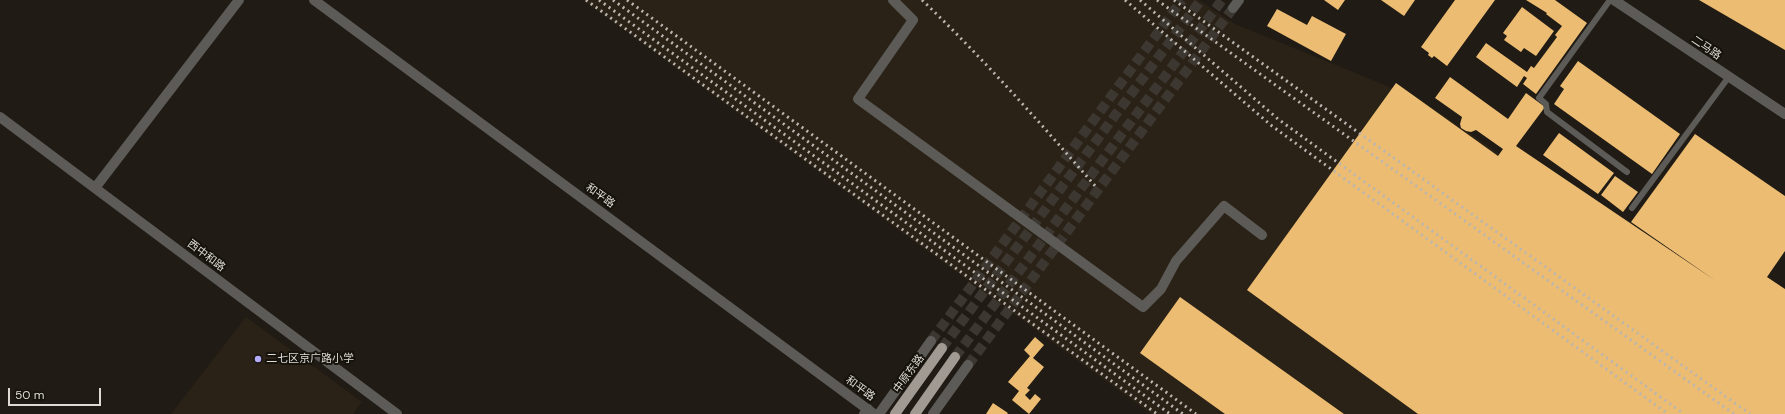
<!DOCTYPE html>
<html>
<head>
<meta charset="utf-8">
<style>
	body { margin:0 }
	#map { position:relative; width:1785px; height:414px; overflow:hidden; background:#201b14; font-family:"DM Sans",sans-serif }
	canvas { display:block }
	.scale { position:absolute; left:8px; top:388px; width:93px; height:18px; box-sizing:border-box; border:2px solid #dedbd6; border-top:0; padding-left:5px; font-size:12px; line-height:14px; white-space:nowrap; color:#dedbd6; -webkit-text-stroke:3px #16120c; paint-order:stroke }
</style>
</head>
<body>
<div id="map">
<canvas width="1785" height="414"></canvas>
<div class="scale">50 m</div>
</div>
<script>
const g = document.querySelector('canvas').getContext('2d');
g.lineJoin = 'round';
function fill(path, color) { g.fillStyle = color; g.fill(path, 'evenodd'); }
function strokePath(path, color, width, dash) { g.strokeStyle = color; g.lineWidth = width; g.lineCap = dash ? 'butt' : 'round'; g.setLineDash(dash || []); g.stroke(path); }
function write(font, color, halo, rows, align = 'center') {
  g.font = font + ' "DM Sans","Noto Sans SC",sans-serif'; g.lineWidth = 4; g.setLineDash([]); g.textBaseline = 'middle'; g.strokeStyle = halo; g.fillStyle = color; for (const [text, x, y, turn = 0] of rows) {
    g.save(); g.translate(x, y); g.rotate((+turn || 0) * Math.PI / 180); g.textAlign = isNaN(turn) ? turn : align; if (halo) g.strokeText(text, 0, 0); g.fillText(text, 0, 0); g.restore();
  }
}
const built = new Path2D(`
	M583,0H1199L1235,24L1392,88L1412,94L1510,161L1785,328V414H1151Z
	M246,317L362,402L353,414H171Z`);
const building = new Path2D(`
	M1324,0H1345L1338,10Z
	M1381,0H1415L1404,16Z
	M1455,0H1495L1447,66L1434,56L1432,58L1428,55L1429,53L1421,47Z
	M1526,0H1555L1587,23L1536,94L1523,84L1527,78L1524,76L1517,87L1476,57L1486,43L1527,72L1531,66L1534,68L1557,37L1555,35L1562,26L1546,14L1547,13Z
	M1699,0H1785V50Z
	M1522,7L1554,31L1536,56L1524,48L1521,52L1504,40L1507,36L1503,33Z
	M1277,9L1307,25L1312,16L1346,34L1331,61L1267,26Z
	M1578,61L1680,134L1652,174L1554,104L1564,89L1560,86Z
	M1450,77L1508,119L1526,93L1545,107L1516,146L1716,281L1631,222L1695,134L1785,196V251L1767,277L1785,289V414H1418L1247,290L1396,83L1498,156L1503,149L1476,130L1471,132L1466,131L1461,128L1460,124L1462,117L1435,98Z
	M1559,133L1614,173L1598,194L1543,155Z
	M1615,176L1638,192L1623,212L1601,195Z
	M1180,297L1344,414H1225L1140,353Z
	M1035,337L1044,345L1033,358L1044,367L1027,388L1030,390L1025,395L1030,400L1035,394L1041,399L1029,414L1012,400L1019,391L1008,382L1030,356L1024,350Z
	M993,403L1008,413L1007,414H986Z`);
const tertiaryTunnel = new Path2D(`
	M931,341L1182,0
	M968,365L1233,8`);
const primaryTunnel = new Path2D(`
	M942,348L1201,0
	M955,357L1222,0`);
const service = new Path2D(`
	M1610,0L1539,98L1546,104L1547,112L1627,172
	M1632,208L1728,78`);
const minor = new Path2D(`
	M314,0L874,414
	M893,0L913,20L858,99L1143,307L1161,289L1176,261L1224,206L1262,235
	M0,117L397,414
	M95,188L239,0`);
const tertiary = new Path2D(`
	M1614,0L1785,114
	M1233,8L1239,0
	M864,414L868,409
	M879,414L931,341
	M933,414L968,365`);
const primary = new Path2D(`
	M895,414L942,348
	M915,414L955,357`);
const rail = new Path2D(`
	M586,0L1157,414
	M599,0L1170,414
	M613,0L1183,414
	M627,0L1196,414
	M922,0C984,59 1040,123 1096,187
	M1125,0L1272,126L1668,414
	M1140,0L1278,119L1684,414
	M1157,0L1734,414
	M1174,0L1750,414`);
const markers = [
	[258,359,4,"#b3adf9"]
];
const streetNames = [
	["二马路",1706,48,34],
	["和平路",600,196,36],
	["西中和路",206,256,37],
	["中原东路",909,374,-54],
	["和平路",860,389,37]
];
const poiNames = [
	["二七区京广路小学",266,359]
];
fill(built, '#2a2216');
fill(building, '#ecbc72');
strokePath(tertiaryTunnel, '#3c3831', 10, [10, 5]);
strokePath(primaryTunnel, '#3c3831', 10, [10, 5]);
strokePath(service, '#5d5b57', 6);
strokePath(minor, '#5d5b57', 10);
strokePath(tertiary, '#5d5b57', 10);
strokePath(primary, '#a09a93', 10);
strokePath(rail, '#bab6b1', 3, [2, 4]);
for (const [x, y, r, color] of markers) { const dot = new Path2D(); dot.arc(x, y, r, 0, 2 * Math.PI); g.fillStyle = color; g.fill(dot); strokePath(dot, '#16120c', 1.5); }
write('11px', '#dedbd6', '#16120c', streetNames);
write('11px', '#dedbd6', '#16120c', poiNames, 'left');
</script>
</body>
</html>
